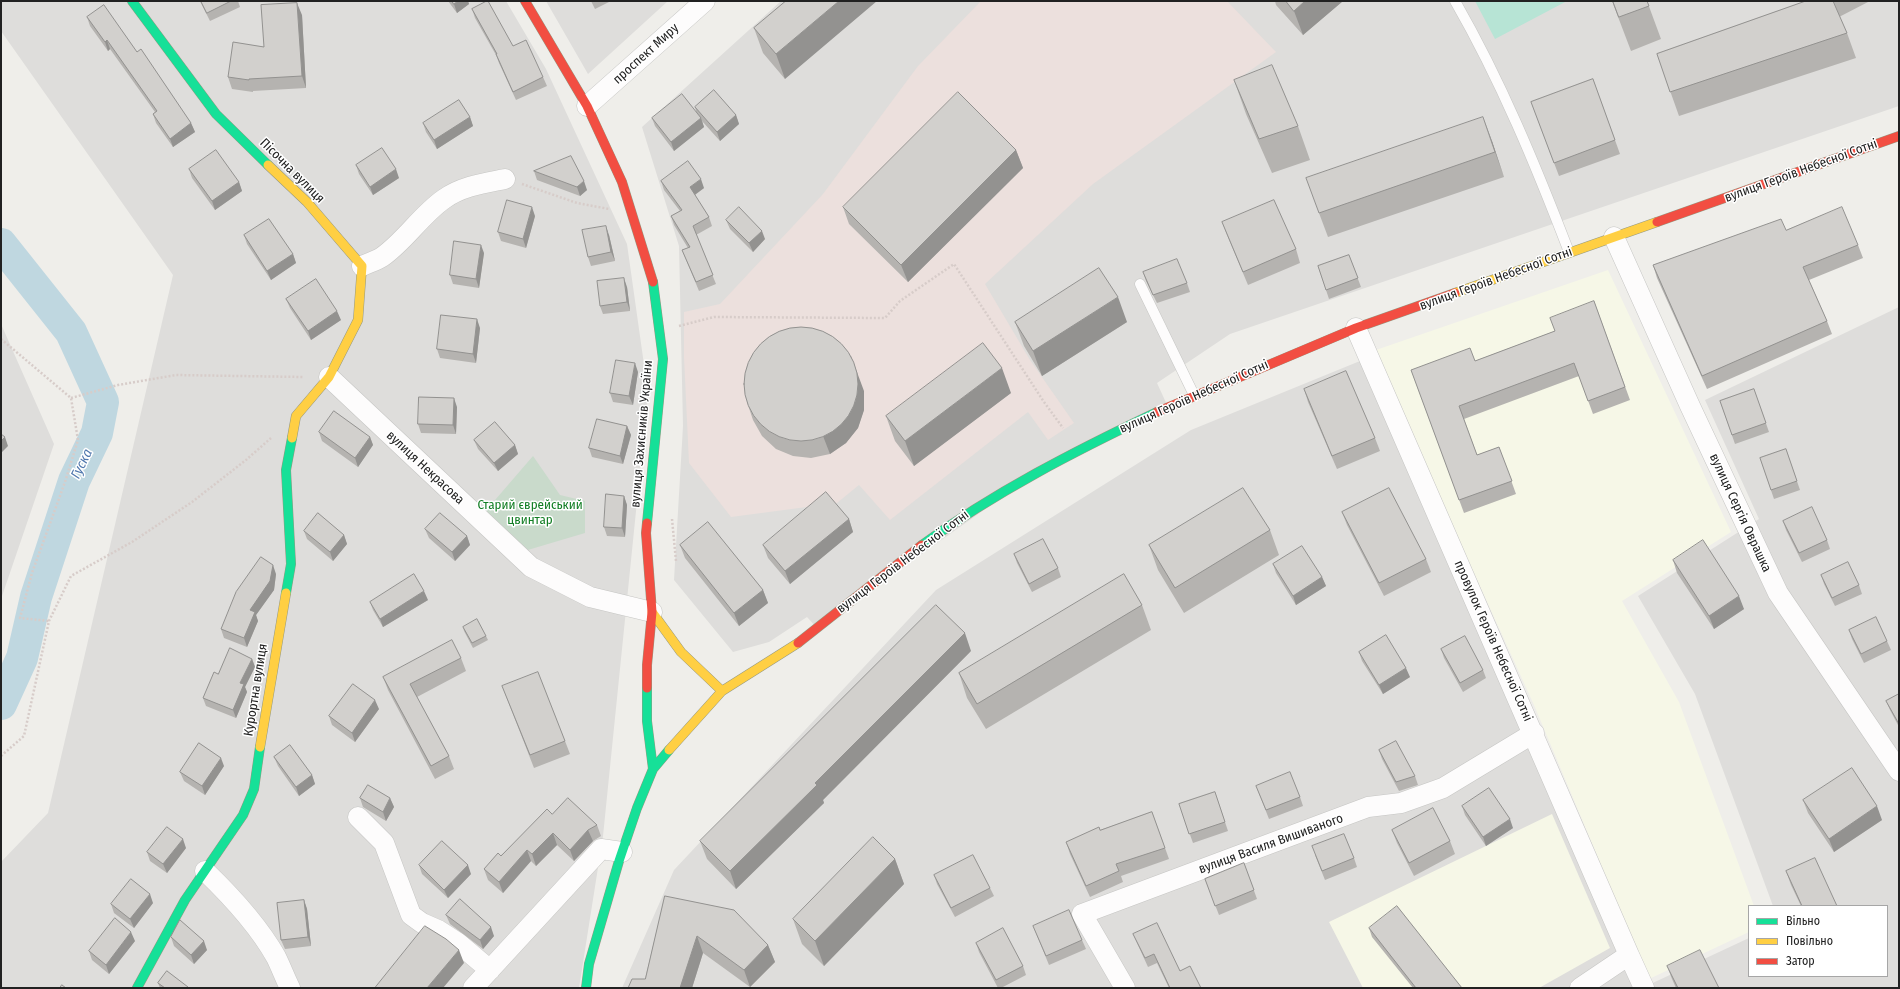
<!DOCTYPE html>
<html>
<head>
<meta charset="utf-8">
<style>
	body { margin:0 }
	#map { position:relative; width:1900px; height:989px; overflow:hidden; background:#efeeea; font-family:"Fira Sans Condensed",sans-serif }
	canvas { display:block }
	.frame { position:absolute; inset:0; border:2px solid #212121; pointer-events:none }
	.legend { position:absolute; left:1748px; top:905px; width:140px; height:72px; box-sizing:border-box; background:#fff; border:1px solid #a6a6a6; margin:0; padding:5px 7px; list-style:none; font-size:12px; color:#212121 }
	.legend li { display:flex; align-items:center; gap:8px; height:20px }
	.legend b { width:20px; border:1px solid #a6a6a6 }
</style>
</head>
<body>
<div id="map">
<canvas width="1900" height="989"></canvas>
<div class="frame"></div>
<ul class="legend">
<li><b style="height:5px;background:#16e098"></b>Вільно</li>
<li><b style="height:5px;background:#ffcf43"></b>Повільно</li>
<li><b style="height:5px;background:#f24e42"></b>Затор</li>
</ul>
</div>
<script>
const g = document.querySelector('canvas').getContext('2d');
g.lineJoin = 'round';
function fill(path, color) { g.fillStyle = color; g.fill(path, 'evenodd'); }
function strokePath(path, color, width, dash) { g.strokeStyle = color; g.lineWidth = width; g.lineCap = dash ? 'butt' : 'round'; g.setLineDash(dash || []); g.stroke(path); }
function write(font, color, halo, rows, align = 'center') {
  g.font = font + ' "Fira Sans Condensed",sans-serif'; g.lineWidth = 3; g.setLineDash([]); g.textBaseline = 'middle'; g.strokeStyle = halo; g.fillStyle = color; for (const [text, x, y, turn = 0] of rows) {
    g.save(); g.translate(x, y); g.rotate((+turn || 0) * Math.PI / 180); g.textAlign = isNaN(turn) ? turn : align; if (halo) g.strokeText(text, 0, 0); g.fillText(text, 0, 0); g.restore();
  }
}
const residential = new Path2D(`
	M1,1H506L546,69L627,244L648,393L603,836L579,988H1V862L48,813L173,275L1,31Z
	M546,1H668L588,74Z
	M781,1H1899V106L1230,334L1157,383L1168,407L1039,471L817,628L807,617L769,642L733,652L674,580L683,426L679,246L642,127Z
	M1899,307V988H1642L1749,938V976H1887V906H1773L1695,694L1638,596L1759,519L1705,400Z
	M1,324L54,444L1,599Z
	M1360,361L1636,988H622L674,870L936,590L1191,430Z`);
const commercial = new Path2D(`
	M981,1H1227L1276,52L1093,184L985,284L1030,360L1074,423L1048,440L1028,412L890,520L859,485L837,503L731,517L689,463L684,357V312L720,304L823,194L918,66Z`);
const education = new Path2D(`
	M1608,270L1731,532L1622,601L1679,702L1754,906H1749V932L1649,979L1534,705L1373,351Z
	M1552,814L1610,948L1539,988H1363L1329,922Z`);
const cemetery = new Path2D(`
	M533,456L560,495L585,501V533L521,552L483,514Z`);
const pitch = new Path2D(`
	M1475,1H1567L1495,39Z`);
const river = new Path2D(`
	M1,244L71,332L103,402L97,433L74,481L36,597L22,658L1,704`);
const path = new Path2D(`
	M522,184L577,203L609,209
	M679,326L714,317L885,318L900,301L954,264L1044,402L1063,428
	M1,339L71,398L78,440L65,482L32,573L20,618L49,621
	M71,398L118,385L176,375L304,377
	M672,519L676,561
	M1,756L24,736L49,621L71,576L132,542L192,502L246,460L271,438`);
const lane = new Path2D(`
	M1455,1C1501,81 1536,166 1569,252
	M1140,284L1194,395`);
const street = new Path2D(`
	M587,106L705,1
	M1614,237L1690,406L1778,593L1899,771
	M362,266C368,263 376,261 382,257C405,241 421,215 444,199C462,186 485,183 505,179
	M1356,328L1629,955L1580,988
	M329,377L531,567L590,597L652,612
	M358,817L384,843L411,915L422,923L438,930L458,943L490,970
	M205,871C231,896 258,925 276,957C281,967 285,978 290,988
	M1629,955L1644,988
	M473,988L601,849L622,852
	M1125,988L1082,914L1368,807L1401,803L1443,788L1534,733`);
const fast = new Path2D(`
	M132,1L216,114L268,165
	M647,523L663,359L653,282
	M922,545C995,492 1075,451 1157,412
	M286,593L291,564L286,470L292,438
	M647,688V721L653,769
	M137,988L185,900L243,815L254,789L260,747
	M586,988L589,964L619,861L637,808L653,769L669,750`);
const slow = new Path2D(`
	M268,165L307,202L362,266L358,320L329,377L296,416L292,438
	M1455,293L1657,222
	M652,612L681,652L722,691
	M260,747L286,593
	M669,750L722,691L798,643`);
const jam = new Path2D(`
	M525,1L587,106L622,182L653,282
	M1657,222L1899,136
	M1157,412L1356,328L1455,293
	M647,523L646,533L652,612L647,665V688
	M798,643L922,545`);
const wall = new Path2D(`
	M200,1H238L240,7L210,21Z
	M448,1H468L469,4L457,13Z
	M591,1H611L595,9Z
	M786,1L785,79L763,53L754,28Z
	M1275,1H1343L1303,35L1276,5Z
	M1612,1H1647L1661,39L1631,51Z
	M1806,1H1870L1839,17L1847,33L1856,58L1679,116L1657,54Z
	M472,9L543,77L547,86L516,100L499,63L496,55L475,18Z
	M302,15L306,88L253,91V92L232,89L228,77Z
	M87,17L137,52L191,123L195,132L173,147L156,123L153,114L155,112L110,49L108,51L90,26Z
	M1593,79L1620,154L1559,176L1531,102Z
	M1234,80L1298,126L1310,160L1272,173L1246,114Z
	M695,107L736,115L739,124L720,141L702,121L704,127L674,151L655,126L652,118L696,111Z
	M470,117L473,126L437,149L426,132L423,123Z
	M1492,141L1504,177L1328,237L1319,213Z
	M1016,150L1023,168L908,282L849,224L843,207Z
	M356,165L399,178L373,195L359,174Z
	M189,169L239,182L242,191L215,210L192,178Z
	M534,171L587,190L580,196L537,180Z
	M661,181L704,188L695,195L709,217L712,226L696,235L716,284L699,291L682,250L688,248L674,225L671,216L680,211L664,190Z
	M535,216L526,248L501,241L498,232Z
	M726,220L765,239L753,252L730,229Z
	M1222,222L1296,249L1300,263L1248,285L1227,235Z
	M1786,230L1858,245L1863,258L1809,280L1827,321L1832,334L1707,389L1657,278L1653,265Z
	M244,235L293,254L296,263L271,280L247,244Z
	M609,235L615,261L591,266L588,257Z
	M484,253L479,288L453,284L450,275Z
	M1349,255L1361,287L1329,299L1318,266Z
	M1143,272L1187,283L1190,292L1157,303L1146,281Z
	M627,287L630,311L603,314L600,306Z
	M286,299L341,320L311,340L290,308Z
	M1594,301L1630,400L1593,414L1579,376L1464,419L1477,455L1499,447L1516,494L1464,513L1411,370L1475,361L1555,331Z
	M1015,322H1127L1042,376L1024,346Z
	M480,328L476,363L440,358L437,349Z
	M638,372L633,405L613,402L610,393Z
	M1304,389L1375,438L1380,451L1337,469L1308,402Z
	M1754,389L1769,432L1735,444L1720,401Z
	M864,391V410L858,428L846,443L830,454L811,458L793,456L776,449L762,436L753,420L747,402Z
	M1011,393L914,466L895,441L886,416Z
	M457,407L456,434L421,433L418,424Z
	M627,426L631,435L623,464L592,457L589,448Z
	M319,432L370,437L373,445L358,467L322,441Z
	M474,440L515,445L518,454L498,471L478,449Z
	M1786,449L1800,490L1774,499L1760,458Z
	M624,496L627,505L625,537L607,536L604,527Z
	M1342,512L1426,559L1431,572L1384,596L1347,525Z
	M849,519L853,532L790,584L768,558L763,545Z
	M1783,521L1827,540L1830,549L1802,562L1786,530Z
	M425,529L467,536L470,545L455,561L429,538Z
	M1270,530L1279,555L1184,613L1158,570L1149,545Z
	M304,531L344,535L347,544L333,561L307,539Z
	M680,545L763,590L768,603L739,626L685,558Z
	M1014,554L1058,568L1061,577L1032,592L1017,563Z
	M1673,560L1744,609L1714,629L1677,573Z
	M1273,564L1322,577L1326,586L1296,605L1276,573Z
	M276,574L274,590L256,615L258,621L247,647L224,638L221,629Z
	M1821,575L1859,585L1862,594L1835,606L1824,584Z
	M428,600L383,627L373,610L370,602Z
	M1142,605L1151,630L986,729L967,698L959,673Z
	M463,627L486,636L488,640L473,648L464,631Z
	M1849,630L1887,641L1891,650L1864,663L1852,639Z
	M1441,649L1483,670L1486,678L1463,692L1444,658Z
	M971,651L823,800L824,803L736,889L707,859L700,841Z
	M1359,652L1410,677L1383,694L1362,661Z
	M461,658L466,671L417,697L449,756L454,769L435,779L388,690L383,677Z
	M252,659L255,667L245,687L247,692L236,718L206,706L203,698L218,674Z
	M502,686L565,741L570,754L534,768Z
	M1899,694V727L1890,710L1886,701Z
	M379,709L355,742L332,725L329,716Z
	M1379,750L1415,776L1418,785L1399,791L1382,759Z
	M274,757L312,775L315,784L299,796L278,766Z
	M224,766L205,795L184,781L180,772Z
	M1256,786L1300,797L1303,806L1269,819Z
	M1215,792L1228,831L1193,843L1179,804Z
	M360,798H390L394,807L386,821L363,807Z
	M1803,800L1882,820L1834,852L1808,813Z
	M1462,806L1513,828L1486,846L1465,815Z
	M1152,812L1169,859L1121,876L1123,882L1090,897L1070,854L1066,842L1100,830Z
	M552,814L597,825L601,836L593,841L574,861L557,845L536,866L531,861L503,893L488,880L484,869Z
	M1392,830L1450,841L1455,854L1414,876L1397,843Z
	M186,848L167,873L150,861L147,852Z
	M1315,855L1354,858L1357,867L1325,880Z
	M895,859L904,884L824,966L802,944L793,919Z
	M1244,863L1257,899L1219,915L1205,879Z
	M419,865L471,874L448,898L422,874Z
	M1786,871L1837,906H1801L1791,885Z
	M934,875L990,888L994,896L955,917L937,884Z
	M665,896L768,945L775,962L750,987L703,953L692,988L645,979Z
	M304,900L307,909L311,946L285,949L281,940Z
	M153,903L134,928L114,913L111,904Z
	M446,915L494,936L483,949L450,924Z
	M1033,926L1082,940L1086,949L1049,965Z
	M1369,928L1462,988H1413L1372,937Z
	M1133,934L1180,971L1201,988H1169L1157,963L1148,967L1137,943Z
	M171,937L207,950L194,964L174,946Z
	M135,941L109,974L92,960L89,951Z
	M976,943L1023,966L1026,975L1001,988H998L979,952Z
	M1667,966L1719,988H1676L1672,979Z
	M158,983L188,987V988H160Z`);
const shadedWall = new Path2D(`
	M458,1H468L469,4L457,13L454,4Z
	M839,1H877L785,79L776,54Z
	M1305,1H1343L1303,35L1294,11Z
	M297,3L302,15L306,88L302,76Z
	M107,40L110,49L108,51L105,42Z
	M736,115L739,124L720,141L717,132Z
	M470,117L473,126L437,149L434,140Z
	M1483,117L1492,141L1504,177L1495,152Z
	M701,118L704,127L674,151L671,142Z
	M191,123L195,132L173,147L170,139Z
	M1016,150L1023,168L908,282L901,265Z
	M396,169L399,178L373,195L370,187Z
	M701,179L704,188L693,196L690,187Z
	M584,181L587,190L580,196L577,187Z
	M239,182L242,191L215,210L212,201Z
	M532,207L535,216L526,248L523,239Z
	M606,226L609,235L615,261L611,252Z
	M762,231L765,239L753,252L749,243Z
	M481,245L484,253L479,288L476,279Z
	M293,254L296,263L271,280L267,271Z
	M624,278L627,287L630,311L627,302Z
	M1118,297L1127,322L1042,376L1033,351Z
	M337,311L341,320L311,340L308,331Z
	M477,319L480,328L476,363L473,354Z
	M851,356L864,391V410L858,428L846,443L830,454L823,436Z
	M635,363L638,372L633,405L629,396Z
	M1002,368L1011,393L914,466L905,441Z
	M454,398L457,407L456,434L453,425Z
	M627,426L631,435L623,464L620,456Z
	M5,437L8,446L1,453V441Z
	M370,437L373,445L358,467L355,458Z
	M515,445L518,454L498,471L494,463Z
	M624,496L627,505L625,537L622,528Z
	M849,519L853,532L790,584L785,571Z
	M344,535L347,544L333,561L330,552Z
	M467,536L470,545L455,561L452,552Z
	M273,565L276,574L274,590L256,615L258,621L247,647L244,638L250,610Z
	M1322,577L1326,586L1296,605L1293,596Z
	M763,590L768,603L739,626L734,613Z
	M424,591L428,600L383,627L380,619Z
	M1739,596L1744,609L1714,629L1709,616Z
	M965,633L971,651L823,800L824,803L736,889L730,871L815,783Z
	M252,659L255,667L245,687L247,692L236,718L233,710L240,683Z
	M1406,668L1410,677L1383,694L1379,685Z
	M375,700L379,709L355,742L352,733Z
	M221,758L224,766L205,795L202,786Z
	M312,775L315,784L299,796L296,787Z
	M390,798L394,807L386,821L383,812Z
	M1877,806L1882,820L1834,852L1829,839Z
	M1510,819L1513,828L1486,846L1483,837Z
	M588,830L593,841L574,861L570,850Z
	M553,833L557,845L536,866L532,854Z
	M183,839L186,848L167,873L163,864Z
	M527,850L531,861L503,893L499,882Z
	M895,859L904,884L824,966L815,941Z
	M468,865L471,874L448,898L444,890Z
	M150,894L153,903L134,928L130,919Z
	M304,900L307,909L311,946L308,937Z
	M491,927L494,936L483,949L480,940Z
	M131,932L135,941L109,974L106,965Z
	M697,936L703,953L692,988H680Z
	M204,941L207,950L194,964L191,955Z
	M768,945L775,962L750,987L744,970Z
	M459,950L464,963L443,988H427Z`);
const building = new Path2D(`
	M201,1H231L207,13Z
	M452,1H458L454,4Z
	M487,1H488L513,46L526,40L543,77L513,92L496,54H497L472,9Z
	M786,1H839L776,54L754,28Z
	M1286,1H1305L1294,11Z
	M1613,1H1647L1649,6L1619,17Z
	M1806,1H1833L1847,33L1670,92L1657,54Z
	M297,3L302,76L249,79V80L228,77L233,42L264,47L261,5Z
	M104,5L137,52L141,49L191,123L170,139L153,114L157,111L107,40L105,42L87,17Z
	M1272,65L1298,126L1259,139L1234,80Z
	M1593,79L1615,140L1554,163L1531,102Z
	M714,90L736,115L717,132L695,107Z
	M958,92L1016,150L901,265L843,207Z
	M682,94L701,118L671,142L652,118Z
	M459,100L470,117L434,140L423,123Z
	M1483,117L1495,152L1319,213L1306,178Z
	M382,148L396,169L370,187L356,165Z
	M216,150L239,182L212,201L189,169Z
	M571,156L584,181L577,187L534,171Z
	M688,161L701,179L690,187L709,217L693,226L713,275L696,282L682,250L690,247L671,216L682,210L661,181Z
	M507,200L532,207L523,239L498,232Z
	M1274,200L1296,249L1243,272L1222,222Z
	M739,207L762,231L749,243L726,220Z
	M1842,207L1858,245L1803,267L1827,321L1702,376L1653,265L1781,219L1786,230Z
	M269,219L293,254L267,271L244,235Z
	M606,226L611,252L588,257L582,230Z
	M454,241L481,245L476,279L450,275Z
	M1349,255L1358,278L1326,290L1318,266Z
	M1177,259L1187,283L1153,295L1143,272Z
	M1099,268L1118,297L1033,351L1015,322Z
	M624,278L627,302L600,306L597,281Z
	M316,279L337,311L308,331L286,299Z
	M1594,301L1625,387L1588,401L1574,363L1459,406L1477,455L1499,447L1512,481L1459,500L1411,370L1470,348L1475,361L1555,331L1550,318Z
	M441,315L477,319L473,354L437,349Z
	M744 384a57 57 0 1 1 114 0a57 57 0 1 1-114 0Z
	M983,343L1002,368L905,441L886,416Z
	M616,360L635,363L629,396L610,393Z
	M1346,371L1375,438L1332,456L1304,389Z
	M1754,389L1766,423L1732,435L1720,401Z
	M419,397L454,398L453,425L418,424Z
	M334,411L370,437L355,458L319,432Z
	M597,419L627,426L620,456L589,448Z
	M495,422L515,445L494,463L474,440Z
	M1,434L5,437L1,441Z
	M1786,449L1797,481L1771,490L1760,458Z
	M1243,488L1270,530L1175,588L1149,545Z
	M1389,488L1426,559L1379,583L1342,512Z
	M826,492L849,519L785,571L763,545Z
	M606,494L624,496L622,528L604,527Z
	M1812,507L1827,540L1799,553L1783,521Z
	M318,513L344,535L330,552L304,531Z
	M440,513L467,536L452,552L425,529Z
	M708,522L763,590L734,613L680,545Z
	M1043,539L1058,568L1029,584L1014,554Z
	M1703,540L1739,596L1709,616L1673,560Z
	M1302,546L1322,577L1293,596L1273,564Z
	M261,557L273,565L270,581L250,610L255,612L244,638L221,629L236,592Z
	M1848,562L1859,585L1832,598L1821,575Z
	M414,574L424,591L380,619L370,602Z
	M1124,574L1142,605L977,704L959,673Z
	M936,605L965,633L815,783L817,785L730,871L700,841Z
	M1876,617L1887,641L1861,654L1849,630Z
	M477,619L486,636L472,643L463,627Z
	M1386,635L1406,668L1379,685L1359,652Z
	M1465,636L1483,670L1460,683L1441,649Z
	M452,640L461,658L410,684L449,756L431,766L383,677Z
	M230,648L252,659L240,683L244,684L233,710L203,698L214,672L218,674Z
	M538,672L565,741L530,755L502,686Z
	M353,684L375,700L352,733L329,716Z
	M1899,694V724L1886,701Z
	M1396,741L1415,776L1396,782L1379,750Z
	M199,743L221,758L202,786L180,772Z
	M290,745L312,775L296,787L274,757Z
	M1852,768L1877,806L1829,839L1803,800Z
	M1290,772L1300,797L1266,810L1256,786Z
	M368,785L390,798L383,812L360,798Z
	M1489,788L1510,819L1483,837L1462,806Z
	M1215,792L1225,822L1189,834L1179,804Z
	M568,798L597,825L588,830L570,850L553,833L532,854L527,850L499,882L484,869L498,853L501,856L547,809L552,814Z
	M1433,808L1450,841L1409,863L1392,830Z
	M1152,812L1165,848L1116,864L1119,871L1086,886L1066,842L1099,827L1100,830Z
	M167,827L183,839L163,864L147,852Z
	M1344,834L1354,858L1322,871L1312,846Z
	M873,837L895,859L815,941L793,919Z
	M442,841L468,865L444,890L419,865Z
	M973,855L990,888L951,908L934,875Z
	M1815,858L1837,906H1802L1786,871Z
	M1244,863L1254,890L1215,906L1205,879Z
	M131,879L150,894L130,919L111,904Z
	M665,896L734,910L768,945L744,970L697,936L680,988H628L632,979H645Z
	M460,899L491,927L480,940L446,915Z
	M304,900L308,937L281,940L277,903Z
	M1397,906L1462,988H1416L1369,928Z
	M1069,910L1082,940L1046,956L1033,926Z
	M115,918L131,932L106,965L89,951Z
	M180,920L204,941L191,955L171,937Z
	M1157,923L1180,971L1190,966L1201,988H1170L1154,954L1145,958L1133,934Z
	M425,926L446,939L459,950L427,988H375Z
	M1003,928L1023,966L996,980L976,943Z
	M1700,950L1719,988H1678L1667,966Z
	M167,971L188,987L187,988H165L158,983Z
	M62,985L66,988H60Z`);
const streetNames = [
	["проспект Миру",646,54,-42],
	["Пісочна вулиця",292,171,45],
	["вулиця Героїв Небесної Сотні",1801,171,-20],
	["вулиця Героїв Небесної Сотні",1496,279,-20],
	["вулиця Героїв Небесної Сотні",1194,397,-24],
	["вулиця Захисників України",642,434,-85],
	["вулиця Некрасова",425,468,43],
	["вулиця Сергія Оврашка",1740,513,65],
	["вулиця Героїв Небесної Сотні",903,562,-37],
	["провулок Героїв Небесної Сотні",1493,641,66],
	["Курортна вулиця",256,690,-81],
	["вулиця Василя Вишиваного",1271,844,-20]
];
const parkNames = [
	["Старий єврейський",530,505],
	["цвинтар",530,520]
];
const waterNames = [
	["Гуска",82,464,-64]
];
fill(residential, '#dedddb');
fill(commercial, '#ece0dd');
fill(education, '#f6f7e7');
fill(cemetery, '#c9dacb');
fill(pitch, '#b7e4d5');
strokePath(river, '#bfd7e0', 32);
strokePath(lane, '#c6c6c4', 11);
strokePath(street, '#c6c6c4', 21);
strokePath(fast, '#959982', 10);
strokePath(slow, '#959982', 10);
strokePath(jam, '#959982', 10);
strokePath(path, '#d7ccc9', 2.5, [2, 2]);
strokePath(lane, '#fdfcfc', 10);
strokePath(street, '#fdfcfc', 20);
strokePath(fast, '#16e098', 9);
strokePath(slow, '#ffcf43', 9);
strokePath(jam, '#f24e42', 9);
fill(wall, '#b5b3b0');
fill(shadedWall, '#939290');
fill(building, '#d2d0cd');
strokePath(building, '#939290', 1);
write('13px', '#212121', '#fff', streetNames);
write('13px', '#117d23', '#fff', parkNames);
write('italic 14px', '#5077ad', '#fff', waterNames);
</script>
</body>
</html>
